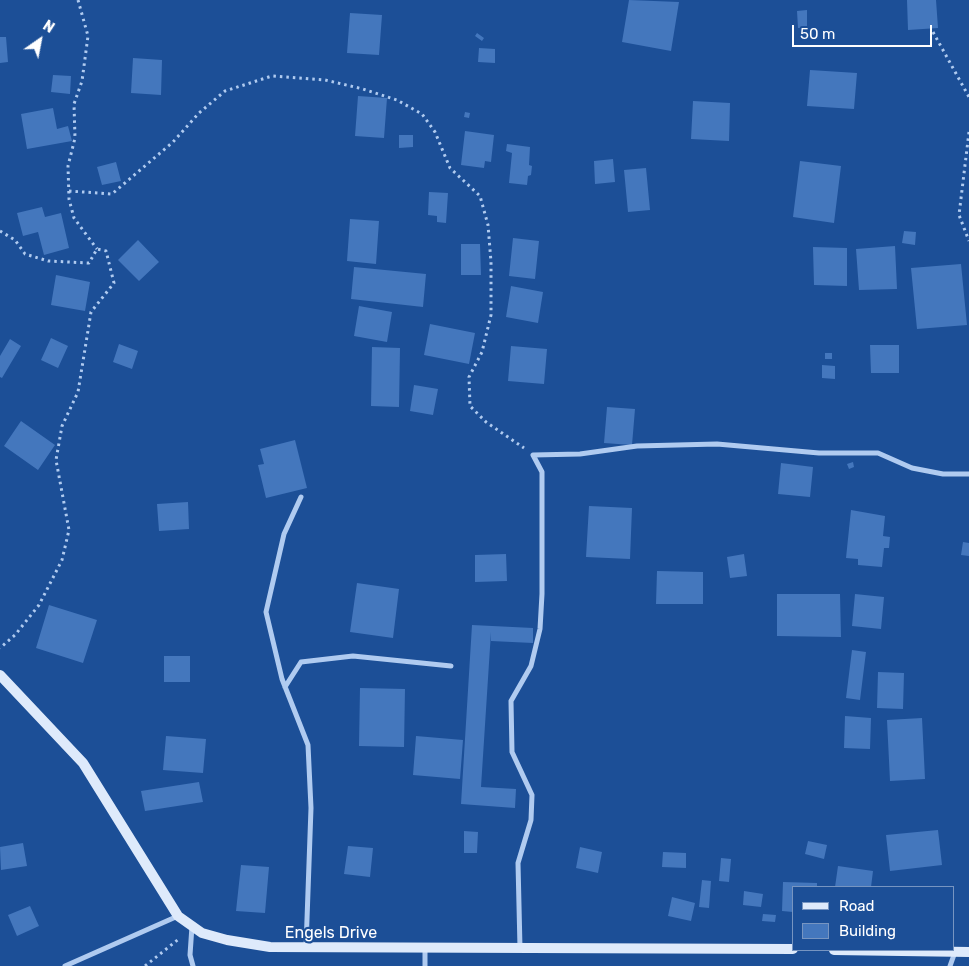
<!DOCTYPE html>
<html>
<head>
<meta charset="utf-8">
<style>
	body { margin:0 }
	#map { position:relative; width:969px; height:966px; overflow:hidden; background:#1c4f97; font-family:Rubik,sans-serif }
	canvas { display:block }
	.legend { position:absolute; left:792px; top:886px; width:162px; height:65px; box-sizing:border-box; background:#1c4f97; border:1px solid #7795c1; margin:0; padding:6px 9px; list-style:none; font-size:15px; color:#fff }
	.legend li { display:flex; align-items:center; gap:10px; height:25px }
	.legend b { width:25px; border:1px solid #7795c1 }
	.north { position:absolute; left:15px; top:15px; width:50px; height:50px; -webkit-text-stroke:4px #1c4f97; paint-order:stroke; rotate:33deg; font-size:14px; font-weight:700; line-height:20px; text-align:center; color:#fff }
	.north::after { content:''; display:block; margin:auto; width:18px; height:22px; background:#fff; clip-path:polygon(50% 0,100% 100%,50% 72%,0 100%) }
	.scale { position:absolute; left:792px; top:25px; width:140px; height:22px; box-sizing:border-box; border:2px solid #fff; border-top:0; padding-left:6px; font-size:15px; line-height:18px; white-space:nowrap; color:#fff; -webkit-text-stroke:4px #1c4f97; paint-order:stroke }
</style>
</head>
<body>
<div id="map">
<canvas width="969" height="966"></canvas>
<ul class="legend">
<li><b style="height:6px;background:#deeafb"></b>Road</li>
<li><b style="height:14px;background:#4477bd"></b>Building</li>
</ul>
<div class="north">N</div>
<div class="scale">50 m</div>
</div>
<script>
const g = document.querySelector('canvas').getContext('2d');
g.lineJoin = 'round';
function fill(path, color) { g.fillStyle = color; g.fill(path, 'evenodd'); }
function strokePath(path, color, width, dash) { g.strokeStyle = color; g.lineWidth = width; g.lineCap = dash ? 'butt' : 'round'; g.setLineDash(dash || []); g.stroke(path); }
function write(font, color, halo, rows, align = 'center') {
  g.font = font + ' Rubik,sans-serif'; g.lineWidth = 4.5; g.setLineDash([]); g.textBaseline = 'middle'; g.strokeStyle = halo; g.fillStyle = color; for (const [text, x, y, turn = 0] of rows) {
    g.save(); g.translate(x, y); g.rotate((+turn || 0) * Math.PI / 180); g.textAlign = isNaN(turn) ? turn : align; if (halo) g.strokeText(text, 0, 0); g.fillText(text, 0, 0); g.restore();
  }
}
const building = new Path2D(`
	M629,0L679,2L671,51L622,42Z
	M907,0H936L938,28L908,30Z
	M807,10V28H798L797,11Z
	M350,13L382,15L379,55L347,53Z
	M477,33L484,38L482,41L475,36Z
	M0,37H6L8,62L0,63Z
	M479,48L495,49V63L478,62Z
	M133,58L162,60L161,95L131,93Z
	M810,70L857,73L854,109L807,106Z
	M53,75L71,76L70,94L51,92Z
	M358,96L387,98L384,138L355,136Z
	M693,101L730,103L729,141L691,139Z
	M53,108L57,129L68,126L72,141L27,149L21,114Z
	M465,112L470,113L469,118L464,117Z
	M465,131L494,135L491,162L485,161L484,168L461,165Z
	M399,135H413V147L399,148Z
	M507,144L530,147L529,165L532,166L531,175L528,176L527,185L509,183L512,153L506,151Z
	M613,159L615,182L595,184L594,161Z
	M800,161L841,166L834,223L793,217Z
	M116,162L121,181L102,185L97,167Z
	M646,168L650,210L628,212L624,170Z
	M429,192L448,193L446,223L437,222V216L428,215Z
	M42,207L45,217L61,213L69,248L44,255L38,232L23,236L17,213Z
	M350,219L379,221L376,264L347,261Z
	M904,231L916,232L915,245L902,243Z
	M513,238L539,241L535,279L509,276Z
	M138,240L159,262L139,281L118,260Z
	M461,244H480L481,275H461Z
	M895,246L897,289L859,290L856,249Z
	M813,247L847,248V286L814,285Z
	M961,264L967,325L917,329L911,268Z
	M354,267L426,274L423,307L351,299Z
	M56,275L90,282L85,311L51,305Z
	M511,286L543,292L538,323L506,317Z
	M359,306L392,312L387,342L354,336Z
	M430,324L475,333L469,364L424,355Z
	M51,338L68,346L58,368L41,360Z
	M10,339L21,346L2,378L0,377V356Z
	M119,344L138,351L132,369L113,362Z
	M870,345H899V373H871Z
	M511,346L547,349L544,384L508,381Z
	M372,347L400,348L399,407L371,406Z
	M825,353H832V359H825Z
	M822,365L835,366V379L822,378Z
	M414,385L438,389L433,415L410,411Z
	M607,407L635,409L632,445L604,443Z
	M21,421L55,445L38,470L4,446Z
	M295,440L307,488L266,498L258,465L264,464L260,449Z
	M853,462L854,467L849,469L847,464Z
	M781,463L813,467L810,497L778,494Z
	M188,502L189,529L159,531L157,504Z
	M589,506L632,508L630,559L586,557Z
	M851,510L885,516L883,536L890,537L889,548H884L882,567L858,565V559L846,558Z
	M963,542L969,543V556L961,555Z
	M506,554L507,581L475,582V555Z
	M744,554L747,576L730,578L727,557Z
	M657,571L703,572V604H656Z
	M357,583L399,589L393,638L350,632Z
	M777,594H840L841,637L777,636Z
	M855,594L884,597L881,629L852,626Z
	M49,605L97,620L83,663L36,648Z
	M472,625L533,628V643L491,641V632L481,787L516,789L515,808L461,804Z
	M852,650L866,652L860,700L846,698Z
	M164,656H190V682H164Z
	M878,672L904,673L903,709L877,708Z
	M360,688L405,689L404,747L359,746Z
	M845,716L871,718L870,749L844,748Z
	M922,718L925,779L890,781L887,720Z
	M166,736L206,739L203,773L163,770Z
	M416,736L463,740L460,779L413,775Z
	M199,782L203,802L145,811L141,791Z
	M938,830L942,865L890,871L886,835Z
	M464,831L478,832L477,853H464Z
	M808,841L827,845L824,859L805,854Z
	M23,843L27,866L1,870L0,847Z
	M348,846L373,848L370,877L344,874Z
	M580,847L602,852L598,873L576,868Z
	M663,852L686,853V868L662,867Z
	M721,858L731,859L729,882L719,881Z
	M241,865L269,867L265,913L236,911Z
	M838,866L873,871L871,887H835Z
	M702,880L711,881L709,908L699,907Z
	M783,882L817,883V887H793V912L782,911Z
	M744,891L763,894L761,907L743,905Z
	M672,897L695,903L691,921L668,916Z
	M30,906L39,926L17,936L8,915Z
	M763,914L776,915L775,922L762,921Z`);
const path = new Path2D(`
	M78,0L88,36L82,81L74,104L75,138L68,166L69,199L74,218L97,249
	M933,32L969,97
	M969,132L959,215L969,241
	M69,191L112,194L173,142L199,113L225,91L272,76L325,80L363,89L397,100L422,114L435,132L450,168L480,196L488,225L491,262V315L482,352L469,377L470,406L486,422L524,448
	M0,231L15,240L25,254L48,261L89,263L97,249L106,251L114,283L91,312L78,392L62,426L56,460L69,530L62,560L39,605L15,635L0,648
	M145,966L180,938`);
const street = new Path2D(`
	M301,497L284,534L266,612L282,679L308,745L311,808L306,947
	M285,687L301,662L353,656L451,666
	M192,926L190,955L193,966
	M425,948V966
	M520,948L518,863L531,820L532,795L512,752L511,701L531,666L540,629L542,594V472L533,455L580,454L637,446L717,444L819,453H878L912,468L943,474H969
	M65,966L178,916
	M950,966L955,952`);
const secondary = new Path2D(`
	M0,675L83,763L178,916L202,933L227,940L270,947L793,949
	M834,950L969,952`);
const streetNames = [
	["Engels Drive",331,933]
];
fill(building, '#4477bd');
strokePath(path, '#b0cbf0', 3, [2.5, 4]);
strokePath(street, '#b0cbf0', 5);
strokePath(secondary, '#deeafb', 10);
write('16px', '#fff', '#1c4f97', streetNames);
</script>
</body>
</html>
